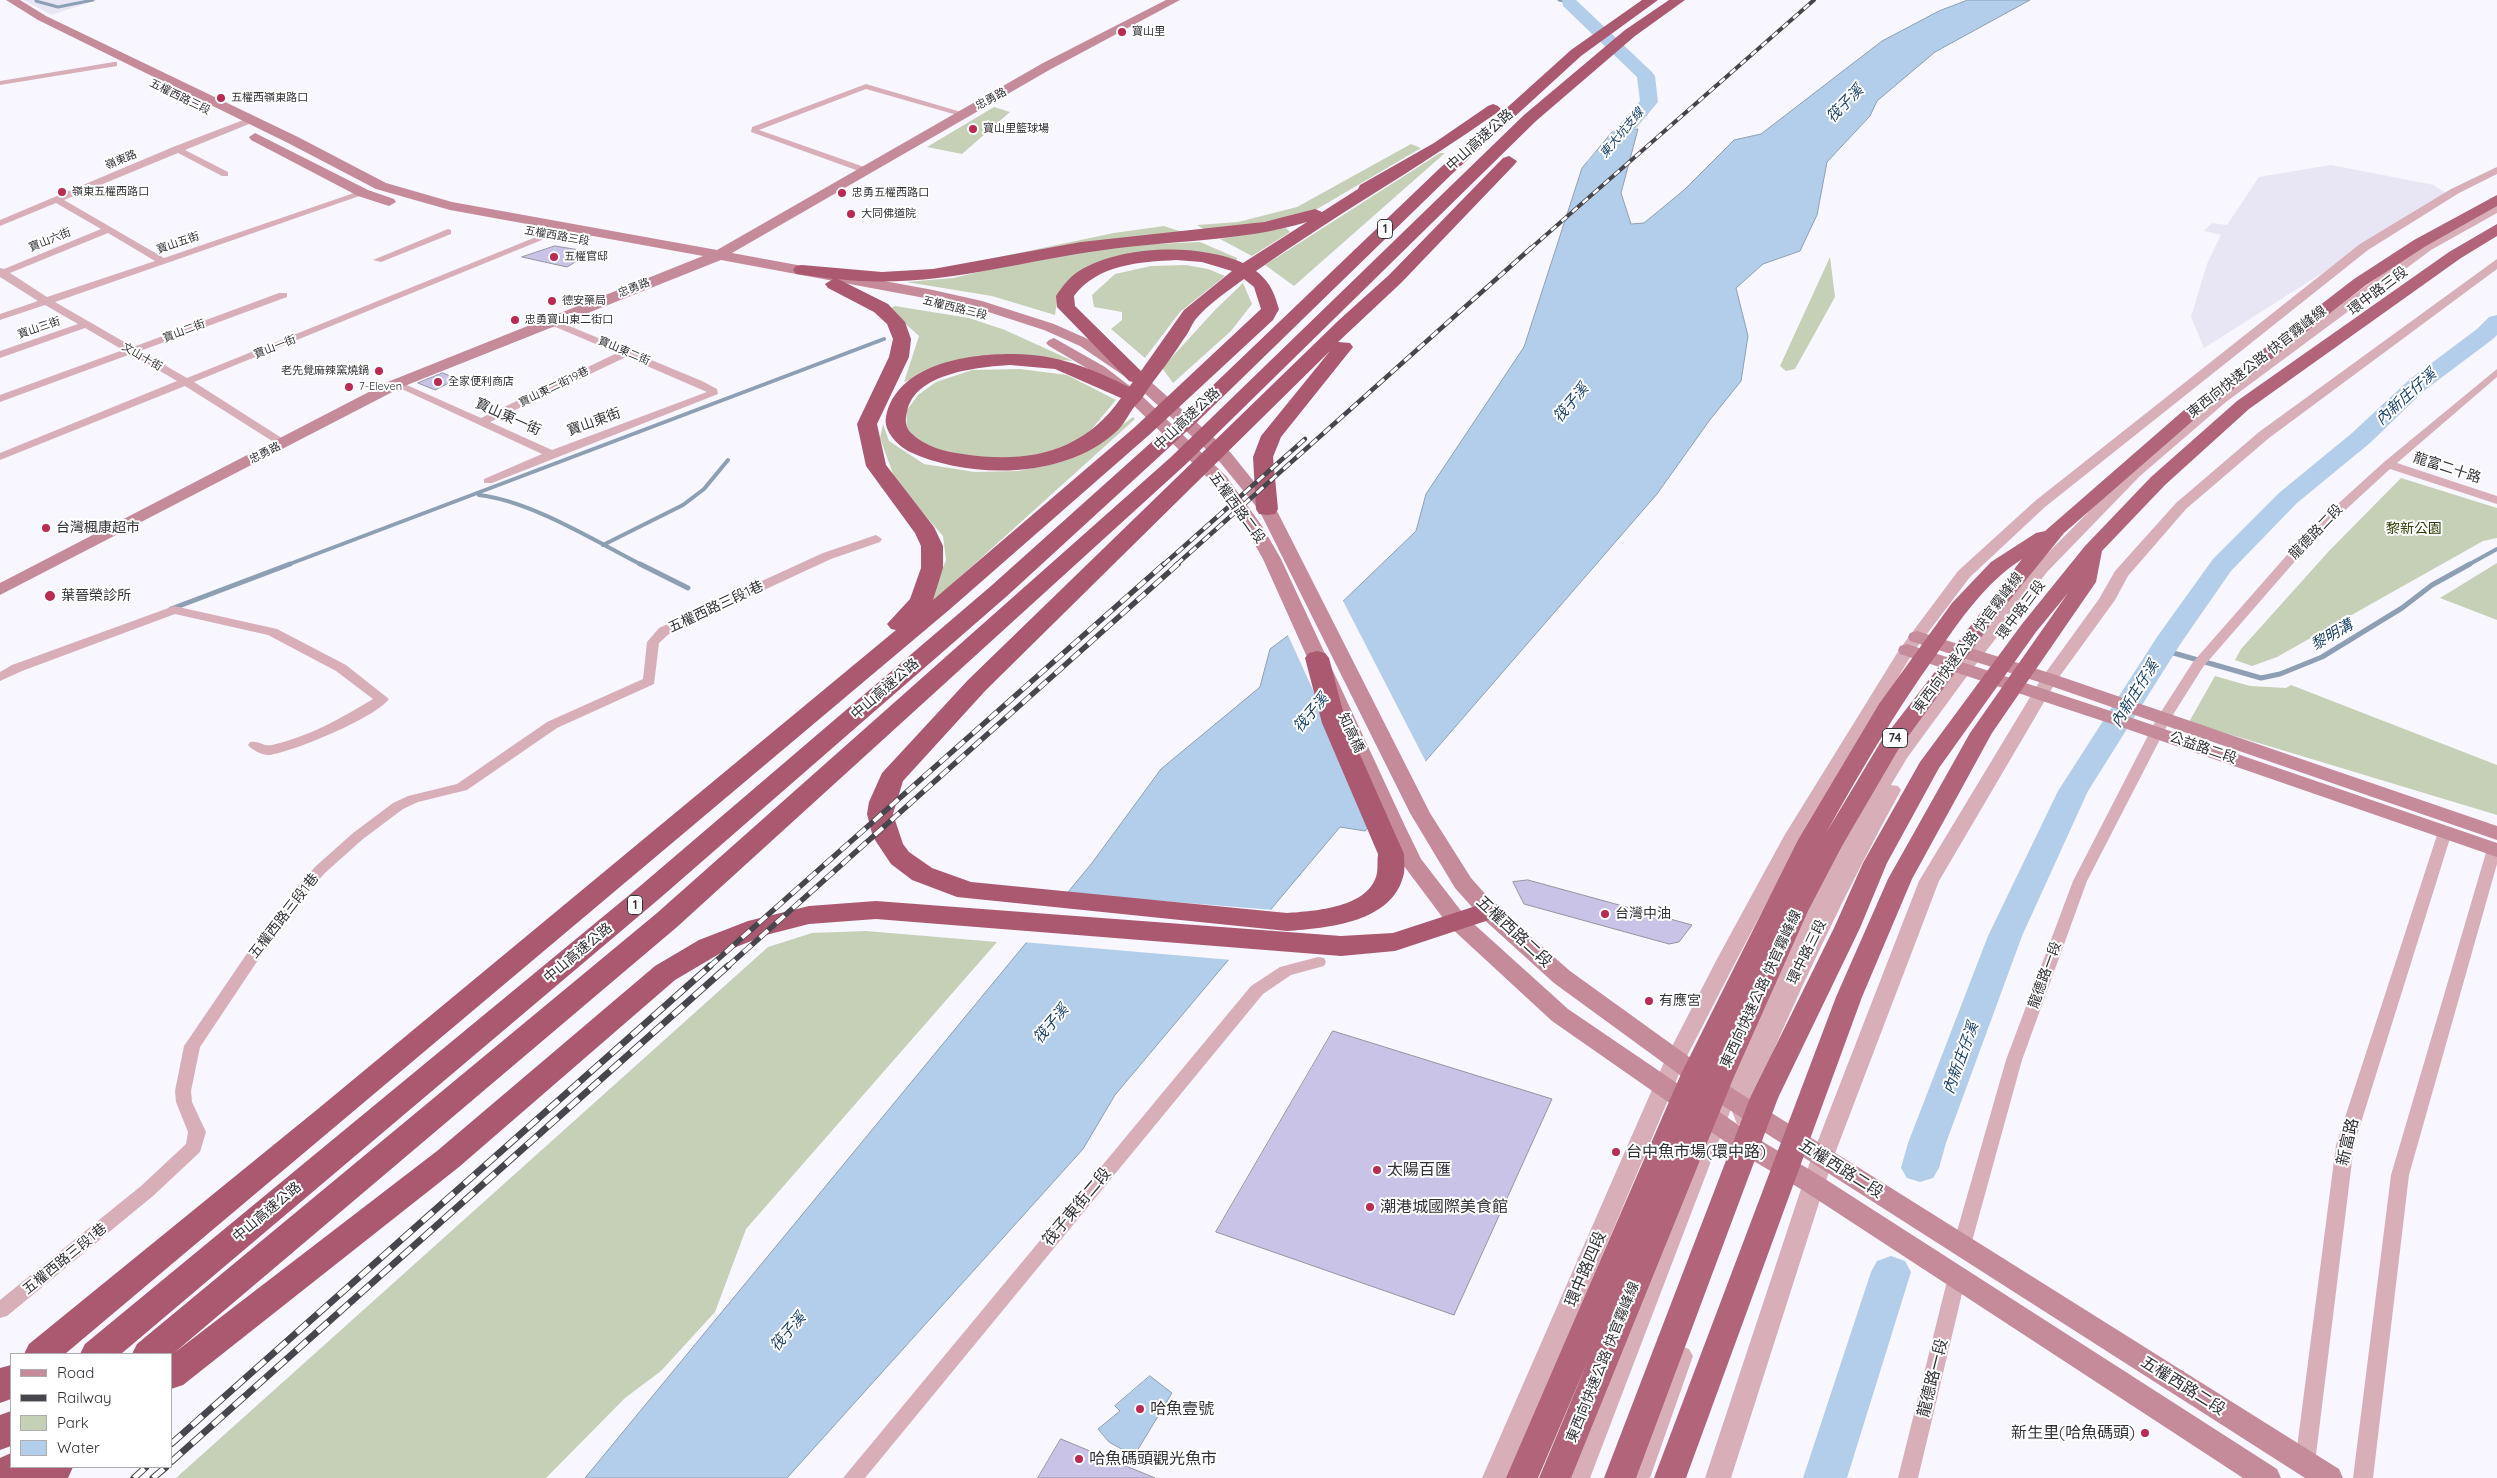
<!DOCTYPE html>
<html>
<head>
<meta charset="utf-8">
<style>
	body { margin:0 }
	#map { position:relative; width:2497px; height:1478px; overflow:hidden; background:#f8f6ff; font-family:Quicksand,sans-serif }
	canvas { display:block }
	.legend { position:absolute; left:10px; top:1353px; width:162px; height:115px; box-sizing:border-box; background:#fff; border:1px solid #adadaf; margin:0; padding:6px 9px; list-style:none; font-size:15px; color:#323137 }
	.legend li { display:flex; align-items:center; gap:10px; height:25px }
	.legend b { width:25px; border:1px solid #adadaf }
</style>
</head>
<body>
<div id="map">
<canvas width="2497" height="1478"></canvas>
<ul class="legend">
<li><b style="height:6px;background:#c68b9a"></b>Road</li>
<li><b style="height:6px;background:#47464c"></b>Railway</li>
<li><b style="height:14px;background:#c6d0b7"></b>Park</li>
<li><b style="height:14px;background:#b3ceeb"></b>Water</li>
</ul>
</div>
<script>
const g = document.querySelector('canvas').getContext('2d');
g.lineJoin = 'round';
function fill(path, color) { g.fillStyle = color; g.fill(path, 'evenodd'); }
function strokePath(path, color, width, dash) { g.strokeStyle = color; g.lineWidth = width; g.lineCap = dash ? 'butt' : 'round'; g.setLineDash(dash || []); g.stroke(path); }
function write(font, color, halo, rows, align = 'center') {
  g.font = font + ' Quicksand,"Noto Sans TC",sans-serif'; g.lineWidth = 4; g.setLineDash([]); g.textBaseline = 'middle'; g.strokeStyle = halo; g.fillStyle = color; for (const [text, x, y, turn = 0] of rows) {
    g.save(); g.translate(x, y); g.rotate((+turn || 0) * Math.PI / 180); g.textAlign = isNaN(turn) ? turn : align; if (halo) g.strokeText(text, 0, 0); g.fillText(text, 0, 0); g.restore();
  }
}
const built = new Path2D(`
	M24,0H97L51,15Z
	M2331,165L2434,185L2447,194L2204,348L2191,317L2207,264L2221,235L2204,231L2212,223L2227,225L2259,177Z`);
const green = new Path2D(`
	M994,107L1010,112L962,154L927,147Z
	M1411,144L1421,148L1312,212L1224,230L1209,232L1197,225L1238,222L1297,207Z
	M1440,153H1445L1294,286L1265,265Z
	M1164,226L1185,233L980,261L1114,233Z
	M1286,228L1290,232L1252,256L1220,239Z
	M1200,242L1237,258L1236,262L1175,252L1103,261L1058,295L1055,315L992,296L906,282L953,278L1049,256L1131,245Z
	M1830,257L1835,297L1795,369L1786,371L1780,366Z
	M1186,265L1208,269L1225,276L1180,312L1145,358L1111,329L1122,320V312L1094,307L1092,295L1115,274L1151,266Z
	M1243,283L1252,304L1231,331L1173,383L1162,368L1215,310Z
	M895,306L969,318L1005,330L1073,361L1020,356L951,364L904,382L919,336L889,309Z
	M1020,369L1067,375L1116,400L1085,437L1060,450L1021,458H977L937,452L906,435L907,410L918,395L936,382L972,370Z
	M1133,417L1135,419L928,606L946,560L943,536L896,482L880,438L883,424L889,441L924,464L975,472L1018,471L1058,463L1086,452Z
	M2401,478L2497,508V538L2483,541L2277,657L2252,666L2235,660L2241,649L2329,551Z
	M2497,563V620L2440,598Z
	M2215,676L2250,686L2286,688L2291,685L2497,765V815L2189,722Z
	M866,931L997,942L746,1229L715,1312L661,1371L625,1398L546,1478H176L768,947L812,933Z`);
const water = new Path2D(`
	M1968,0H2030L1935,52L1877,101L1870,116L1827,162L1817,215L1800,251L1763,264L1736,288L1748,336L1741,381L1709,421L1657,494L1365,831L1340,827L1115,1095L1083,1149L787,1478H585L1092,863L1161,769L1260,687L1270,649L1309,620L1336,608L1416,531L1426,494L1524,347L1582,168L1612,132L1638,129L1621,193L1631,224L1644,223L1684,190L1734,140L1761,134L1882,41L1939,11Z
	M1150,1376L1172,1393L1134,1456L1109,1442L1098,1429L1120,1411L1115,1406Z`);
const pier = new Path2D(`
	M1342,599L1427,764L1374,824L1287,633L1308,618L1335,606Z
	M1063,893L1274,910L1232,960L1022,942Z`);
const streamFar2 = new Path2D(`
	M1559,0L1569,2V0
	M36,1L58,7L93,0`);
const streamFar1 = new Path2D(`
	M479,495C531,501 595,541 642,565
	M603,545L683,505L704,489L728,460
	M287,565L884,339
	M2468,565L2497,549`);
const stream = new Path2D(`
	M640,564L688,588
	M171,609L290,564
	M2163,650L2261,678L2280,674L2322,657L2402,608L2432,585L2470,564`);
const river = new Path2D(`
	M1562,0H1576L1652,72L1655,76L1658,102L1604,166H1590L1587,162L1640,101L1637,77L1563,6Z
	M2497,315V335L2493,339L2425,390L2370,443L2297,503L2231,571L2181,643L2088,791L2022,936L1946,1143L1939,1168L1933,1178L1920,1182L1907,1178L1901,1168L1908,1143L1988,936L2058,791L2157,637L2213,559L2279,493L2352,433L2409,380L2477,329L2489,317Z
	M1891,1256L1905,1261L1911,1272L1847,1478H1803L1871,1272L1877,1261Z`);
const building = new Path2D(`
	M555,246L592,252L567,267L522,257Z
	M443,373L457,379L435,390L418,383Z
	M1528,880L1692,925L1679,942L1669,944L1524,904L1513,882Z
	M1333,1031L1552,1099L1454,1315L1216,1232Z
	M1061,1439L1155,1478H1038Z`);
const minor = new Path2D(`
	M114,62H117V66L0,85V81Z
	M866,84L968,114L964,117L866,89L759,130L870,169L872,171L867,174L751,132L752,127Z
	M251,117L254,118V122L185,150L228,172V176H222L178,153L64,200L164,258L360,191L368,193L55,302L133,347L279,293H287V297L140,351L187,378L546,233L554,235L194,382L288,442V446H280L185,386L0,460V453L177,381L131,354L0,402V395L123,350L85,328L0,358V351L78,324L45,305L0,320V314L38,301L0,277V268L4,269L101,229L56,203L0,226V220L173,147ZM108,233L155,261L47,297L10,273Z
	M448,229L451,230V234L381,262L373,260Z
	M550,318L702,381L717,389L718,394L492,483H484V479L542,454L391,384L392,382H400L481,418L617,353L546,323V319ZM626,357L707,392L552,450L490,422Z
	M2497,369V377L2397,463L2497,496V504L2390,469L2316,537L2203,667L2171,718L2087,881L2022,1060L1971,1245L1968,1250L1962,1252L1956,1250L1953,1245L2006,1060L2073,881L2157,718L2193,662L2308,531L2384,462Z
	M876,535L882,539L880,542L831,559L669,634L659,643L654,684L557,728L467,790L418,802L403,809L363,839L326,872L311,888L258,960L200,1047L191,1091L192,1102L206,1132L200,1152L153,1196L7,1316L0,1318V1300L141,1186L186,1144L188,1132L176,1102L175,1091L184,1046L248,952L301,882L316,866L353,833L393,803L408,796L457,784L547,722L643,679L647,642L659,628L823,553Z
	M174,606L277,629L346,665L389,699C375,718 293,752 269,755C262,755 252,750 248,745L250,742C259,740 264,747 272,745C308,737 342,718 373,699L336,671L268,635L175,614L22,671L0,681V672L12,665Z
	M2445,827L2452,832L2354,1145L2315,1463L2312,1469L2305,1472L2298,1469L2295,1463L2336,1145L2438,832Z
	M2494,844L2497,845V864L2409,1175L2373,1478H2353L2391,1175L2487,849Z
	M1318,957L1324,958L1326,962L1324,966L1291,975L1263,994L865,1478H843L1251,986L1280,967Z
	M1957,1270L1963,1272L1966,1277L1918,1478H1898L1948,1277L1951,1272Z`);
const tertiary = new Path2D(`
	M2497,167V174L2459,193L2368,250L2045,507L1970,577L1914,651L1802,836L1737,959L1685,1060L1508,1478H1482L1665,1060L1717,959L1784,836L1899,650L1958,571L2035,501L2360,244L2451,189Z
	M2497,204V213L2431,250L2226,402L2140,476L2047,572L1970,672L1907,758L1891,785L1898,786L1901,790C1845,892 1796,996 1751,1103L1756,1118L1753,1124L1745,1126L1737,1124L1731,1109L1590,1478H1564L1715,1096L1833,851L1893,753L1958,664L2035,566L2130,470L2216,396L2423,244Z
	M2497,259V269L2269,438L2186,509L2128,576L2115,600L2057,680L1939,881L1834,1156L1731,1478H1705L1812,1156L1919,881L2041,679L2099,599L2115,571L2176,503L2259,432Z
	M1681,1346L1689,1349L1693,1356L1650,1478H1624L1669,1356L1673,1349Z`);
const secondary = new Path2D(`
	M6,0H20L46,16L298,137L386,183L452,202L717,250L1043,63L1166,0H1180L1051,69L732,253L933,290L982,301L1054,324L1090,340L1142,374L1231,453L1276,509L1430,813L1471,878L1496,906L1570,971L1735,1090L2339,1469L2343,1478H2305L1717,1102L1554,983L1480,916L1455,888L1410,813L1259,510L1219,461L1130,380L1080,346L1044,330L973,307L721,260L402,387L0,595V583L390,381L703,256L450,210L376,189L288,143L38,20Z
	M255,133L368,190L394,199L396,202L389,206L358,196L251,140L249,137Z
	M1054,338L1105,367L1140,394L1226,476L1262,526L1281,559L1404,824L1421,859L1465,916L1568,1009L1765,1143L1822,1177L2277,1469L2281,1478H2243L1804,1191L1747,1157L1552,1021L1449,926L1404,866L1382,824L1263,559L1245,527L1214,484L1128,400L1095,373L1049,346L1046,343L1049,340Z
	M1917,631L2056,675L2497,826V840L2042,683L1910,641L1908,637L1910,633Z
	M1907,644L2138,720L2497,843V857L2124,728L1900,654L1898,650L1900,646Z`);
const trunk = new Path2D(`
	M2497,195V206L2426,246L2366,285L2196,418L2064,533L1996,617L1898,750L1842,846L1808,911L1733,1079L1571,1478H1539L1590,1356L1538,1478H1506L1681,1074L1798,840L1879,704L1952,603L1991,562L2036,533L2045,531L2184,410L2354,279L2414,240ZM2022,559L1880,743L1826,833C1860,772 1895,712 1936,655C1960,620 1985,583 2022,559Z
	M2497,224V236L2461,258L2249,409L2165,485L2102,551L2096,582L1992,733L1912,879L1862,997L1686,1478H1654L1836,997L1888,879L1970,733L2068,593L2036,632L1939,768L1887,863L1860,928L1778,1098L1636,1478H1604L1750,1098L1834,928L1863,863L1920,762L2022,624L2085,546L2151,477L2237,401L2449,252Z`);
const motorway = new Path2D(`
	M1642,0H1658L1581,56L1452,174L1198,421L1007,596L659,899L121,1354H80L85,1344L639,887L991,586L1184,413L1440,168L1571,50Z
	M1669,0H1685L1635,36L1536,121L1185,465L677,927L174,1353L437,1151L655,966L699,940L748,921L809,906L876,901L1341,936L1393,933L1488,902L1498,905L1502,911L1498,917L1395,951L1341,956L876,919L809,924L766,935L719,954L675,980L459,1167L183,1385L171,1389V1354H132L137,1344L657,913L1171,457L1524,115L1625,30Z
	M1493,104L1498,106L1501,109L1498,112C1419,168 1335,215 1256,271C1270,282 1274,292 1279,309L1273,320L1149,435L949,610L65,1354H24L29,1344L319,1108L896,630L891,629L887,624L910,599L921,568V546L915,533L866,466L857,424L889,357L893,339L887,324L874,312L828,288L825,284L833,279L796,274L793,270L796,266L802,265L882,272L933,269L1081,242L1264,222L1315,209L1322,212L1358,189L1360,185L1434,143L1488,106ZM1307,222L1243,263C1198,243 1122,245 1079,271C1069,277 1062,287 1056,296L1057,307L1129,381L1133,382L1129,387C1091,368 1054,353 1010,354C966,354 896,365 886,417C883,431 898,446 910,452C971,480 1067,479 1118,430C1126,422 1130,410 1138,403C1143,398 1145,393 1150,386C1161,371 1173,356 1183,340C1188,334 1191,326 1195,320C1208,304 1228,291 1244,279L1254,287L1261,309L1135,427L933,600L943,568V546L934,527L886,465L877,424L909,357L911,339L905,322L888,304L838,279C932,290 1012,262 1104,250C1172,240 1241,242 1307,222ZM1176,260L1202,262L1232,271L1184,310L1141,371L1075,306L1074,296C1098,264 1140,262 1176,260ZM1010,365L1055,369L1121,398C1083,453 1026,464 963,454C945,452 924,446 911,433C905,427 905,420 907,412C914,373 978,367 1010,365Z
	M1509,156L1517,161L1515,164L1401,283L1338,342L1350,343L1353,347L1281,437L1273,457L1278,509L1275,514L1267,515L1259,514L1256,509L1253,457L1261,436L1330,351L986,690L903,781L893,814L903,844L909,852L932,868L971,882L1287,913C1314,911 1370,908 1377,873C1378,867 1377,860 1378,854L1322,723L1305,658L1309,653L1317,651L1325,653L1329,658L1346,723L1404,854C1404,860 1405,867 1404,873C1394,923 1327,928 1287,931L957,897L912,880L891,864L873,837L867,814L869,802L882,773L968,680L1339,320L1389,275L1503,158Z
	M11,1365V1399L0,1403V1368Z
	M11,1411V1446L0,1450V1415Z
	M11,1453V1467H73L68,1478H0V1458Z`);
const railFar3 = new Path2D(`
	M1530,249L1814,0`);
const railFar2 = new Path2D(`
	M1163,565L1305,439
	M1176,565L1531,248`);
const railFar1 = new Path2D(`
	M709,967L1164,564
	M727,967L1178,564`);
const rail = new Path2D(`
	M171,1444L710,966
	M171,1462L728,966
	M134,1478L146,1467
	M153,1478L166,1467`);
const markers = [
	[1122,32,5,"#ba2a51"],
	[221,98,5,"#ba2a51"],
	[973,129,5,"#ba2a51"],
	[62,192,5,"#ba2a51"],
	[842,193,5,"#ba2a51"],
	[851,214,5,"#ba2a51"],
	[554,257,5,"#ba2a51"],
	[552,301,5,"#ba2a51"],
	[515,320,5,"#ba2a51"],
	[379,371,5,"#ba2a51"],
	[438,382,5,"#ba2a51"],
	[349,387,5,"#ba2a51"],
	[46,528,5,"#ba2a51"],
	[50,596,6,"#ba2a51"],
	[1605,914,5,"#ba2a51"],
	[1649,1001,5,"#ba2a51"],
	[1616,1152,5,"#ba2a51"],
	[1377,1170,5,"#ba2a51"],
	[1370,1207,5,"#ba2a51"],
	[1140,1409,5,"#ba2a51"],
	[2145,1433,5,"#ba2a51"],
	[1079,1459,5,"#ba2a51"]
];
const farPoinames = [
	["寶山里",1132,32],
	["五權西嶺東路口",231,98],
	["寶山里籃球場",983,129],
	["嶺東五權西路口",72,192],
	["忠勇五權西路口",852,193],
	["大同佛道院",861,214],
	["五權官邸",564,257],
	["德安藥局",562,301],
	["忠勇寶山東二街口",525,320],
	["老先覺麻辣窯燒鍋",369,371,"right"],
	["全家便利商店",448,382],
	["7-Eleven",359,387]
];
const farStreetnames = [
	["五權西路三段",180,97,26],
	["忠勇路",991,99,-28],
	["嶺東路",121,160,-22],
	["五權西路三段",557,236,10],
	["寶山六街",50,240,-22],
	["寶山五街",178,243,-19],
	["忠勇路",634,288,-21],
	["五權西路三段",955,308,14],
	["寶山三街",39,328,-19],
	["寶山二街",184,331,-21],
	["寶山一街",275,347,-22],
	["寶山東二街",624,351,23],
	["文山十街",142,357,30],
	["寶山東二街19巷",554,387,-26],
	["忠勇路",265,453,-27]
];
const farWaternames = [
	["東大坑支線",1622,133,-50]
];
const shields = [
	[1385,229,15],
	[1895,738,25],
	[635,905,15]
];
const shieldNames = [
	["1",1385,229],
	["74",1895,738],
	["1",635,905]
];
const streetNames = [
	["中山高速公路",1480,140,-42],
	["環中路三段",2378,291,-37],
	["東西向快速公路 快官霧峰線",2257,362,-38],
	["寶山東一街",508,417,24],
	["中山高速公路",1187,419,-43],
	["寶山東街",594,422,-20],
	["龍富二十路",2447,468,18],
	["五權西路二段",1237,508,54],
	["龍德路二段",2316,532,-46],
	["五權西路三段1巷",716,607,-25],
	["環中路三段",2021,610,-53],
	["東西向快速公路 快官霧峰線",1968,643,-53],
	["中山高速公路",885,689,-41],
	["知高橋",1351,733,65],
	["公益路二段",2203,748,19],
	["五權西路三段1巷",284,916,-52],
	["環中路三段",1807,952,-64],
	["中山高速公路",578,953,-40],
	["龍德路一段",2045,975,-70],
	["東西向快速公路 快官霧峰線",1761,989,-65],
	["中山高速公路",267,1212,-40],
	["五權西路三段1巷",65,1259,-39],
	["東西向快速公路 快官霧峰線",1603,1362,-68]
];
const poiNames = [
	["台灣楓康超市",56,528],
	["葉晉榮診所",61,596],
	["台灣中油",1615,914],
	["有應宮",1659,1001]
];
const parkNames = [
	["黎新公園",2414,529]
];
const waterNames = [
	["筏子溪",1845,104,-46],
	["內新庄仔溪",2406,397,-42],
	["筏子溪",1571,403,-50],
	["黎明溝",2332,635,-30],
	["內新庄仔溪",2135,694,-58],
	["筏子溪",1311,713,-50],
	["筏子溪",1051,1024,-50],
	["內新庄仔溪",1961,1058,-70],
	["筏子溪",788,1332,-49]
];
const nearStreetnames = [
	["五權西路二段",1514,932,43],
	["新富路",2348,1142,-77],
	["五權西路二段",1841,1169,32],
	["筏子東街二段",1077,1207,-50],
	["環中路四段",1586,1269,-67],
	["龍德路一段",1933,1378,-76],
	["五權西路二段",2183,1386,32]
];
const nearPoinames = [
	["台中魚市場(環中路)",1626,1152],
	["太陽百匯",1387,1170],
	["潮港城國際美食館",1380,1207],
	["哈魚壹號",1150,1409],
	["新生里(哈魚碼頭)",2135,1433,"right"],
	["哈魚碼頭觀光魚市",1089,1459]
];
fill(built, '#e8e6f4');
fill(green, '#c6d0b7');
fill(water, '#b3ceeb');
strokePath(water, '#8c9fb5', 1);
fill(pier, '#f8f6ff');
strokePath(streamFar2, '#8c9fb5', 3);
strokePath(streamFar1, '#8c9fb5', 4);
strokePath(stream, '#8c9fb5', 5);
fill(river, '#b3ceeb');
fill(building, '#c9c3e7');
strokePath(building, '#9593a0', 1);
fill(minor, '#d8afb9');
fill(tertiary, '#d8afb9');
fill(secondary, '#c68b9a');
fill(trunk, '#b2657a');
fill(motorway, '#ab5971');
strokePath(railFar3, '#47464c', 4);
strokePath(railFar2, '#47464c', 4.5);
strokePath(railFar1, '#47464c', 5.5);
strokePath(rail, '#47464c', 7);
strokePath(railFar3, '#fff', 2.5, [7]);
strokePath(railFar2, '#fff', 3, [9]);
strokePath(railFar1, '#fff', 4, [11]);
strokePath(rail, '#fff', 5, [14]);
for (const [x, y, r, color] of markers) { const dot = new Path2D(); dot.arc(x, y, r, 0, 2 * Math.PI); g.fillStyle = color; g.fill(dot); strokePath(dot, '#fff', 2); }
write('11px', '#323137', '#fff', farPoinames, 'left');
write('11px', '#323137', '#fff', farStreetnames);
write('italic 12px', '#184167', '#fff', farWaternames);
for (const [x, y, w] of shields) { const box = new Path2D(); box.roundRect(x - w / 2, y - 9.5, w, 19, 4); g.fillStyle = '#fff'; g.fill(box); strokePath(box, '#323137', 1); }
write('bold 12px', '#323137', null, shieldNames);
write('14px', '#323137', '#fff', streetNames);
write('14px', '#323137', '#fff', poiNames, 'left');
write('14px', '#2d3d04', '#fff', parkNames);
write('italic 15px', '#184167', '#fff', waterNames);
write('16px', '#323137', '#fff', nearStreetnames);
write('16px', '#323137', '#fff', nearPoinames, 'left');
</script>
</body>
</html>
